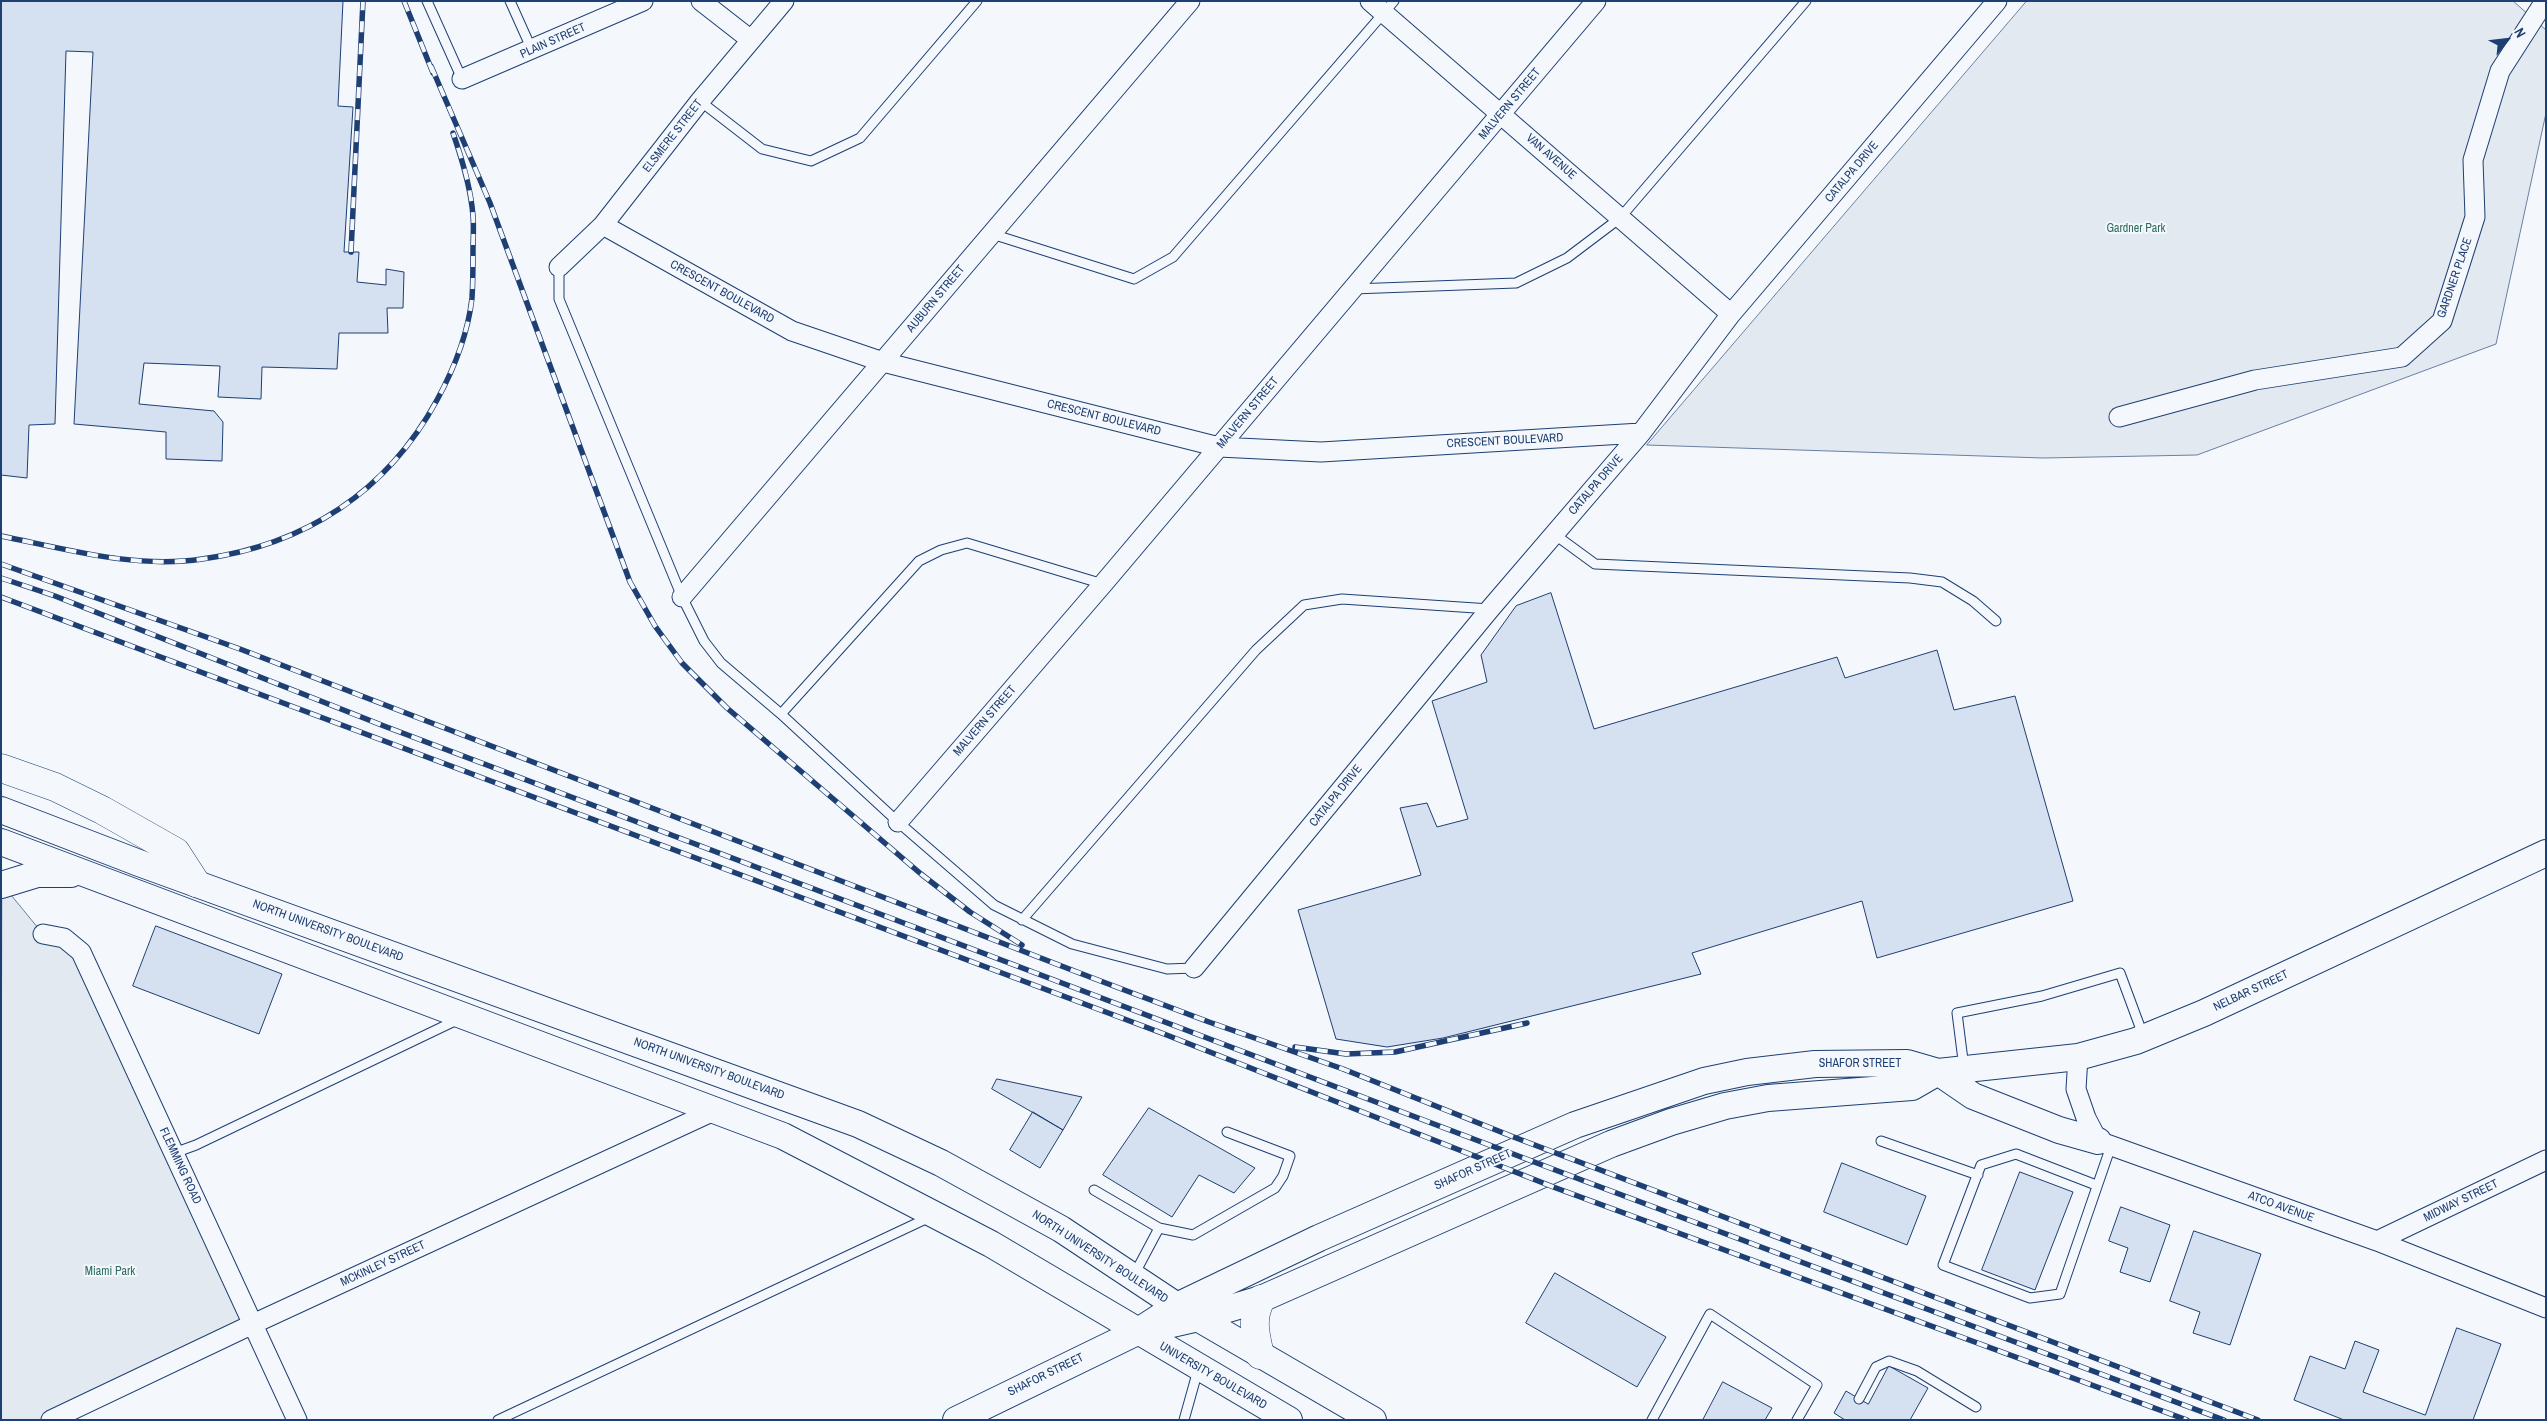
<!DOCTYPE html>
<html>
<head>
<meta charset="utf-8">
<style>
	body { margin:0 }
	#map { position:relative; width:2547px; height:1421px; overflow:hidden; background:#f4f7fb; font-family:"Archivo Narrow",sans-serif }
	canvas { display:block }
	.frame { position:absolute; inset:0; border:2px solid #1d3f73; pointer-events:none }
	.north { position:absolute; left:2482px; top:15px; width:50px; height:50px; -webkit-text-stroke:4px #f4f7fb; paint-order:stroke; rotate:61deg; font-size:14px; font-weight:700; line-height:20px; text-align:center; color:#1d3f73 }
	.north::after { content:''; display:block; margin:auto; width:18px; height:22px; background:#1d3f73; clip-path:polygon(50% 0,100% 100%,50% 72%,0 100%) }
</style>
</head>
<body>
<div id="map">
<canvas width="2547" height="1421"></canvas>
<div class="frame"></div>
<div class="north">N</div>
</div>
<script>
const g = document.querySelector('canvas').getContext('2d');
g.lineJoin = 'round';
function fill(path, color) { g.fillStyle = color; g.fill(path, 'evenodd'); }
function strokePath(path, color, width, dash) { g.strokeStyle = color; g.lineWidth = width; g.lineCap = dash ? 'butt' : 'round'; g.setLineDash(dash || []); g.stroke(path); }
function write(font, color, halo, rows, align = 'center') {
  g.font = font + ' "Archivo Narrow",sans-serif'; g.lineWidth = 4; g.setLineDash([]); g.textBaseline = 'middle'; g.strokeStyle = halo; g.fillStyle = color; for (const [text, x, y, turn = 0] of rows) {
    g.save(); g.translate(x, y); g.rotate((+turn || 0) * Math.PI / 180); g.textAlign = isNaN(turn) ? turn : align; if (halo) g.strokeText(text, 0, 0); g.fillText(text, 0, 0); g.restore();
  }
}
const green = new Path2D(`
	M2027,1H2513L2546,30V113L2496,344L2197,455L2043,458L1647,445Z
	M2,884L43,934L64,938L253,1324L51,1420H1Z`);
const building = new Path2D(`
	M1,1H343L338,106L353,107L344,252H359L357,282L386,285V269L404,272L403,308H387L388,333H339L337,369L262,367L261,399L218,397L220,366L144,363L139,404L214,411L223,422L222,461L166,459V432L74,424L93,52L66,51L55,424L29,425L27,478L1,475Z
	M1551,593L1594,729L1837,657L1845,678L1937,650L1954,710L2015,696L2073,901L1877,958L1862,901L1692,953L1701,974L1443,1038L1387,1047L1336,1039L1298,910L1421,875L1400,808L1427,803L1437,827L1468,819L1432,701L1487,682L1481,655L1516,606Z
	M156,926L282,974L259,1034L133,986Z
	M997,1079L1082,1097L1063,1130L992,1089Z
	M1149,1108L1255,1168L1234,1193L1199,1175L1172,1217L1103,1175Z
	M1033,1112L1063,1130L1040,1168L1010,1150Z
	M1842,1163L1926,1196L1907,1245L1824,1212Z
	M2020,1172L2073,1192L2035,1290L1982,1270Z
	M2121,1207L2170,1225L2150,1282L2120,1272L2128,1248L2109,1241Z
	M2194,1231L2261,1254L2230,1345L2193,1333L2200,1312L2170,1301Z
	M1555,1273L1666,1337L1637,1387L1526,1323Z
	M2457,1328L2501,1344L2473,1420H2344L2294,1400L2310,1356L2345,1369L2355,1341L2379,1350L2363,1392L2425,1415Z
	M1889,1366L1928,1388L1910,1420H1845L1834,1413L1846,1391L1868,1404Z
	M1723,1382L1772,1408L1765,1420H1703Z`);
const lane = new Path2D(`
	M427,1L462,79
	M510,1L532,50
	M700,101L762,149L811,161L860,138L977,1
	M992,234L1134,279L1173,257L1394,1
	M559,267V299L682,597L704,641L721,663L781,714L898,822L994,905L1072,944L1167,969L1194,968
	M1353,289L1516,283L1567,258L1620,218L1806,1
	M1554,534L1595,564L1910,578L1942,582L1973,601L1996,621
	M781,714L919,561L941,550L967,543L1103,584
	M1022,920L1256,650L1304,605L1342,599L1490,609
	M1964,1068L1957,1013L2042,996L2120,973L2143,1035
	M1881,1141L1978,1175
	M174,1153L196,1145L459,1019
	M2096,1185L2016,1154L1981,1165L1943,1265L2030,1298L2060,1294L2111,1146
	M1094,1190L1159,1228L1134,1275
	M1159,1228L1193,1235L1275,1188L1283,1176L1290,1156L1227,1132
	M1859,1399L1876,1367L1889,1361L1917,1371L1976,1407
	M498,1420L930,1217
	M1184,1420L1198,1370
	M1652,1420L1710,1314L1817,1385L1797,1420`);
const street = new Path2D(`
	M701,1L751,40
	M1370,1L1731,314
	M462,79L643,1
	M603,225L792,331L883,362L1219,447L1321,452L1641,433
	M559,267L603,225L700,101L784,1
	M2119,417L2255,380L2402,357L2442,321L2475,217L2473,160L2500,71L2545,1
	M682,597L1190,1
	M898,822L1103,584L1596,1
	M43,934L64,938L81,952L297,1420
	M1194,968L1490,609L1641,433L1731,314L1997,1
	M2078,1057L2076,1089L2086,1118L2098,1141L2377,1241L2546,1308
	M2377,1241L2546,1160
	M51,1420L253,1324L716,1110`);
const secondary = new Path2D(`
	M1,810L139,863L858,1124L941,1163L1061,1229L1177,1306L1373,1420
	M1,842L783,1136L991,1244L1289,1420
	M1,885L37,874H71
	M1137,1332L1198,1318L1261,1299L1611,1144L1671,1122L1725,1106L1768,1098L1912,1087L1938,1072L2078,1057L2136,1041L2204,1013L2546,853
	M956,1420L1137,1332L1177,1306L1319,1238L1575,1125L1704,1081L1747,1072L1815,1064L1907,1063L1938,1072L1973,1096L2059,1130L2098,1141`);
const primary = new Path2D(`
	M1,768L55,787L102,810L176,852L196,883
	M1260,1355C1255,1333 1251,1319 1261,1299`);
const rail = new Path2D(`
	M404,1L433,73
	M431,66L490,203L630,582L655,626L682,663L727,708L921,874L970,912L1022,945
	M351,252L363,1
	M1,536C66,549 135,569 202,559C305,545 387,492 437,400C454,369 468,333 472,298C473,282 473,266 473,251C473,239 474,227 473,216C471,188 462,159 453,133
	M1,564L240,649L1090,977L1209,1022L1343,1069L1511,1136L2258,1420
	M1,578L55,596L384,726L1587,1182L2224,1420
	M1,597L1159,1032L1556,1188L2187,1420
	M1295,1047L1346,1054L1395,1052L1527,1023`);
const streetNames = [
	["PLAIN STREET",553,41,-24],
	["MALVERN STREET",1510,104,-50],
	["ELSMERE STREET",673,136,-52],
	["VAN AVENUE",1551,157,41],
	["CATALPA DRIVE",1852,172,-50],
	["GARDNER PLACE",2455,278,-71],
	["CRESCENT BOULEVARD",722,292,29],
	["AUBURN STREET",936,299,-50],
	["MALVERN STREET",1248,413,-50],
	["CRESCENT BOULEVARD",1104,418,14],
	["CRESCENT BOULEVARD",1505,441,-3],
	["CATALPA DRIVE",1596,485,-49],
	["MALVERN STREET",985,721,-49],
	["CATALPA DRIVE",1336,796,-51],
	["NORTH UNIVERSITY BOULEVARD",328,931,20],
	["NELBAR STREET",2251,991,-25],
	["SHAFOR STREET",1860,1064],
	["NORTH UNIVERSITY BOULEVARD",709,1069,20],
	["FLEMMING ROAD",180,1166,65],
	["SHAFOR STREET",1473,1170,-24],
	["MIDWAY STREET",2461,1201,-26],
	["ATCO AVENUE",2281,1207,20],
	["NORTH UNIVERSITY BOULEVARD",1100,1257,33],
	["MCKINLEY STREET",383,1264,-25],
	["SHAFOR STREET",1046,1375,-26],
	["UNIVERSITY BOULEVARD",1213,1376,30]
];
const parkNames = [
	["Gardner Park",2136,229],
	["Miami Park",110,1272]
];
fill(green, '#e3e9f0');
strokePath(green, '#687fa3', 1);
fill(building, '#d5e0f0');
strokePath(building, '#1d3f73', 1);
strokePath(lane, '#1d3f73', 11);
strokePath(street, '#1d3f73', 21);
strokePath(secondary, '#1d3f73', 28);
strokePath(primary, '#1d3f73', 29);
strokePath(lane, '#f4f7fb', 9);
strokePath(street, '#f4f7fb', 19);
strokePath(secondary, '#f4f7fb', 26);
strokePath(primary, '#f4f7fb', 28);
strokePath(rail, '#1d3f73', 5.5);
strokePath(rail, '#f4f7fb', 4, [11]);
write('12px', '#1d3f73', '#f4f7fb', streetNames);
write('12px', '#2c6c60', '#f4f7fb', parkNames);
</script>
</body>
</html>
